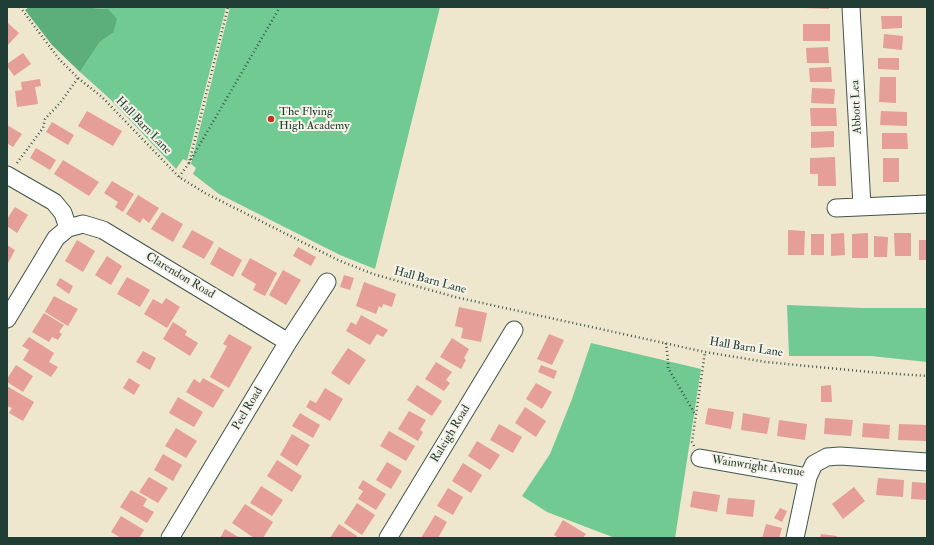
<!DOCTYPE html>
<html>
<head>
<meta charset="utf-8">
<style>
	body { margin:0 }
	#map { position:relative; width:934px; height:545px; overflow:hidden; background:#eee7cd; font-family:"IM FELL Double Pica",serif }
	canvas { display:block }
	.frame { position:absolute; inset:0; border:8px solid #1f3d34; pointer-events:none }
</style>
</head>
<body>
<div id="map">
<canvas width="934" height="545"></canvas>
<div class="frame"></div>
</div>
<script>
const g = document.querySelector('canvas').getContext('2d');
g.lineJoin = 'round';
function fill(path, color) { g.fillStyle = color; g.fill(path, 'evenodd'); }
function strokePath(path, color, width, dash) { g.strokeStyle = color; g.lineWidth = width; g.lineCap = dash ? 'butt' : 'round'; g.setLineDash(dash || []); g.stroke(path); }
function write(font, color, halo, rows, align = 'center') {
  g.font = font + ' "IM FELL Double Pica",serif'; g.lineWidth = 4; g.setLineDash([]); g.textBaseline = 'middle'; g.strokeStyle = halo; g.fillStyle = color; for (const [text, x, y, turn = 0] of rows) {
    g.save(); g.translate(x, y); g.rotate((+turn || 0) * Math.PI / 180); g.textAlign = isNaN(turn) ? turn : align; if (halo) g.strokeText(text, 0, 0); g.fillText(text, 0, 0); g.restore();
  }
}
const green = new Path2D(`
	M76,7H226L187,161L183,159L176,169L110,99L80,72L100,42L113,33L108,9Z
	M230,7H440L375,269L340,255L219,194L193,174L196,168L191,164Z
	M787,305L862,308H927V362L871,356H789Z
	M591,343L701,369L675,538H615L547,512L522,496L550,454L572,399Z`);
const forest = new Path2D(`
	M29,7H76L108,9L117,19L113,33L100,42L80,72L52,45L25,10Z`);
const building = new Path2D(`
	M804,7H829V9L804,8Z
	M881,16H902V28L882,29Z
	M8,23L19,33L7,46V25Z
	M803,24H830V41H803Z
	M884,34L903,36L902,50L883,48Z
	M828,47L829,63H807L806,48Z
	M23,53L31,64L14,76L7,66V64Z
	M878,58H899V70L878,69Z
	M831,67L832,82H810L809,68Z
	M880,77H896V103L879,102Z
	M40,79L41,86L35,87L38,104L17,107L15,91L22,90L21,82Z
	M812,88L835,89L834,104L811,103Z
	M810,108H836L837,126H811Z
	M87,111L122,131L113,146L78,126Z
	M881,111L907,112V126L880,125Z
	M52,122L74,135L68,145L46,132Z
	M7,125L22,134L13,147L7,143Z
	M834,131V147L811,148V132Z
	M882,133H907L908,149H882Z
	M36,148L56,160L50,170L30,158Z
	M835,157L836,186H818V174H810V158Z
	M883,158H899V182H883Z
	M63,160L99,182L89,196L54,174Z
	M112,181L134,194L123,212L115,207L118,202L104,193Z
	M138,195L159,208L149,223L143,218L140,223L126,214Z
	M15,207L28,215L17,233L7,226V219Z
	M162,212L183,224L173,242L151,229Z
	M192,230L214,242L204,259L182,247Z
	M788,230L805,231L804,255H788Z
	M844,233L845,255L831,256V234Z
	M868,233V258H852V234Z
	M894,233H911V256H895Z
	M811,234H824V255H811Z
	M874,236L888,237L887,257H874Z
	M77,240L95,251L83,272L65,261Z
	M919,240H927V260H919Z
	M7,245L15,250L7,265Z
	M219,247L242,260L233,277L210,264Z
	M298,247L316,257L311,266L293,256Z
	M107,256L122,266L111,285L95,275Z
	M250,258L277,273L265,296L253,290L256,284L241,275Z
	M283,270L301,280L286,305L269,295Z
	M344,275L354,278L350,290L340,287Z
	M127,277L150,290L140,307L117,294Z
	M60,278L73,286L69,294L56,285Z
	M364,282L396,294L392,307L383,304L382,308L379,306L376,314L356,306Z
	M54,296L78,309L68,326L45,312Z
	M166,298L180,307L167,328L144,314L153,299L162,304Z
	M459,307L487,313L481,342L461,338L463,328L455,326Z
	M44,313L64,325L59,332L62,334L58,340L52,337L49,342L32,332Z
	M361,315L388,330L383,337L377,334L370,345L346,331L351,322L356,325Z
	M173,322L187,331L185,335L198,343L190,356L163,339Z
	M229,334L252,347L229,388L210,377L227,346L223,344Z
	M549,334L564,340L552,365L537,359Z
	M29,337L54,353L49,362L58,367L51,377L23,360L29,350L22,346Z
	M452,338L469,349L464,358L466,360L461,369L440,357Z
	M348,348L366,360L349,385L331,373Z
	M143,351L156,358L150,370L136,362Z
	M436,362L452,372L446,380L450,383L444,391L425,379Z
	M16,365L33,376L23,392L7,382V379Z
	M541,365L557,371L554,379L538,372Z
	M129,378L140,385L134,395L123,388Z
	M203,378L224,390L213,408L186,392L194,379L200,383Z
	M536,383L552,392L542,409L526,399Z
	M417,385L442,401L432,416L407,400Z
	M831,385L832,402H821V386Z
	M7,386L34,402L23,421L9,413L12,408L7,406Z
	M325,388L343,399L330,421L306,407L310,400L316,403Z
	M178,397L203,412L194,427L169,413Z
	M525,407L546,421L536,437L515,423Z
	M708,408L734,412L731,429L705,424Z
	M409,411L426,420L420,430L423,432L418,441L398,429Z
	M300,413L320,425L313,438L292,426Z
	M743,413L770,418L767,434L741,430Z
	M825,418L853,420L851,436L824,434Z
	M779,420L807,424L805,440L777,436Z
	M863,423L890,425L889,439L862,437Z
	M499,424L522,437L513,453L490,440Z
	M899,424L926,425V441L898,440Z
	M176,428L197,441L186,458L165,446Z
	M389,431L415,446L406,461L380,446Z
	M292,434L310,445L297,466L280,455Z
	M477,441L500,455L490,470L468,456Z
	M163,454L182,465L173,481L154,470Z
	M277,460L302,476L292,492L267,476Z
	M387,462L402,471L391,489L376,480Z
	M463,463L482,475L471,493L452,481Z
	M149,477L168,488L158,503L139,492Z
	M878,478L904,480L903,497L876,495Z
	M363,480L386,494L376,510L358,499L363,491L358,488Z
	M912,482L927,483V500L911,499Z
	M261,486L283,500L272,516L250,503Z
	M854,487L865,501L843,519L832,504Z
	M448,488L463,497L453,515L437,506Z
	M131,490L147,499L143,506L154,512L147,523L120,507Z
	M693,491L720,495L717,512L690,507Z
	M728,498L755,500L753,517L726,514Z
	M357,503L375,515L362,535L344,523Z
	M245,504L273,522L263,538H254L232,523Z
	M780,508L787,511L782,522L774,518Z
	M435,515L447,522L438,538H421Z
	M121,516L144,530L139,538H121L111,532Z
	M563,520L586,534L583,538H559L554,535Z
	M339,524L357,536L356,538H330Z
	M766,524L782,528L779,538H762Z
	M225,529L240,538H220Z
	M821,534L837,536L836,538H820Z`);
const path = new Path2D(`
	M20,7L59,59L78,78L102,97L179,177L205,193L338,260L373,274L455,297L705,352L766,362L870,372L927,376
	M17,163L43,128L45,119L60,103L78,78
	M189,163L280,7
	M179,177L189,163L228,7
	M666,343L668,361V368L695,414
	M694,446L692,442L705,352`);
const minor = new Path2D(`
	M851,7L862,206
	M7,175L54,202L63,213L68,228
	M836,208L927,204
	M7,319L56,238L68,228L83,224L103,230L288,342
	M700,458L808,477L814,464L827,457L840,456L927,462
	M170,538L288,342L327,282
	M388,538L514,330
	M795,538L808,477`);
const markers = [
	[271,119,4,"#c8321e"]
];
const streetNames = [
	["Abbott Lea",857,107,-93],
	["Hall Barn Lane",143,126,46],
	["Clarendon Road",180,276,31],
	["Hall Barn Lane",430,281,15],
	["Hall Barn Lane",746,348,9],
	["Peel Road",248,409,-59],
	["Raleigh Road",451,434,-59],
	["Wainwright Avenue",758,467,8]
];
const poiNames = [
	["The Flying",279,112],
	["High Academy",279,126]
];
fill(green, '#70ca91');
fill(forest, '#5cae7b');
fill(building, '#e59e98');
strokePath(minor, '#3e564b', 19);
strokePath(path, '#3e564b', 2.5, [1, 3]);
strokePath(minor, '#fff', 17);
for (const [x, y, r, color] of markers) { const dot = new Path2D(); dot.arc(x, y, r, 0, 2 * Math.PI); g.fillStyle = color; g.fill(dot); strokePath(dot, '#f7f3e8', 1.5); }
write('12px', '#1f3d34', '#f7f3e8', streetNames);
write('12px', '#1f3d34', '#f7f3e8', poiNames, 'left');
</script>
</body>
</html>
